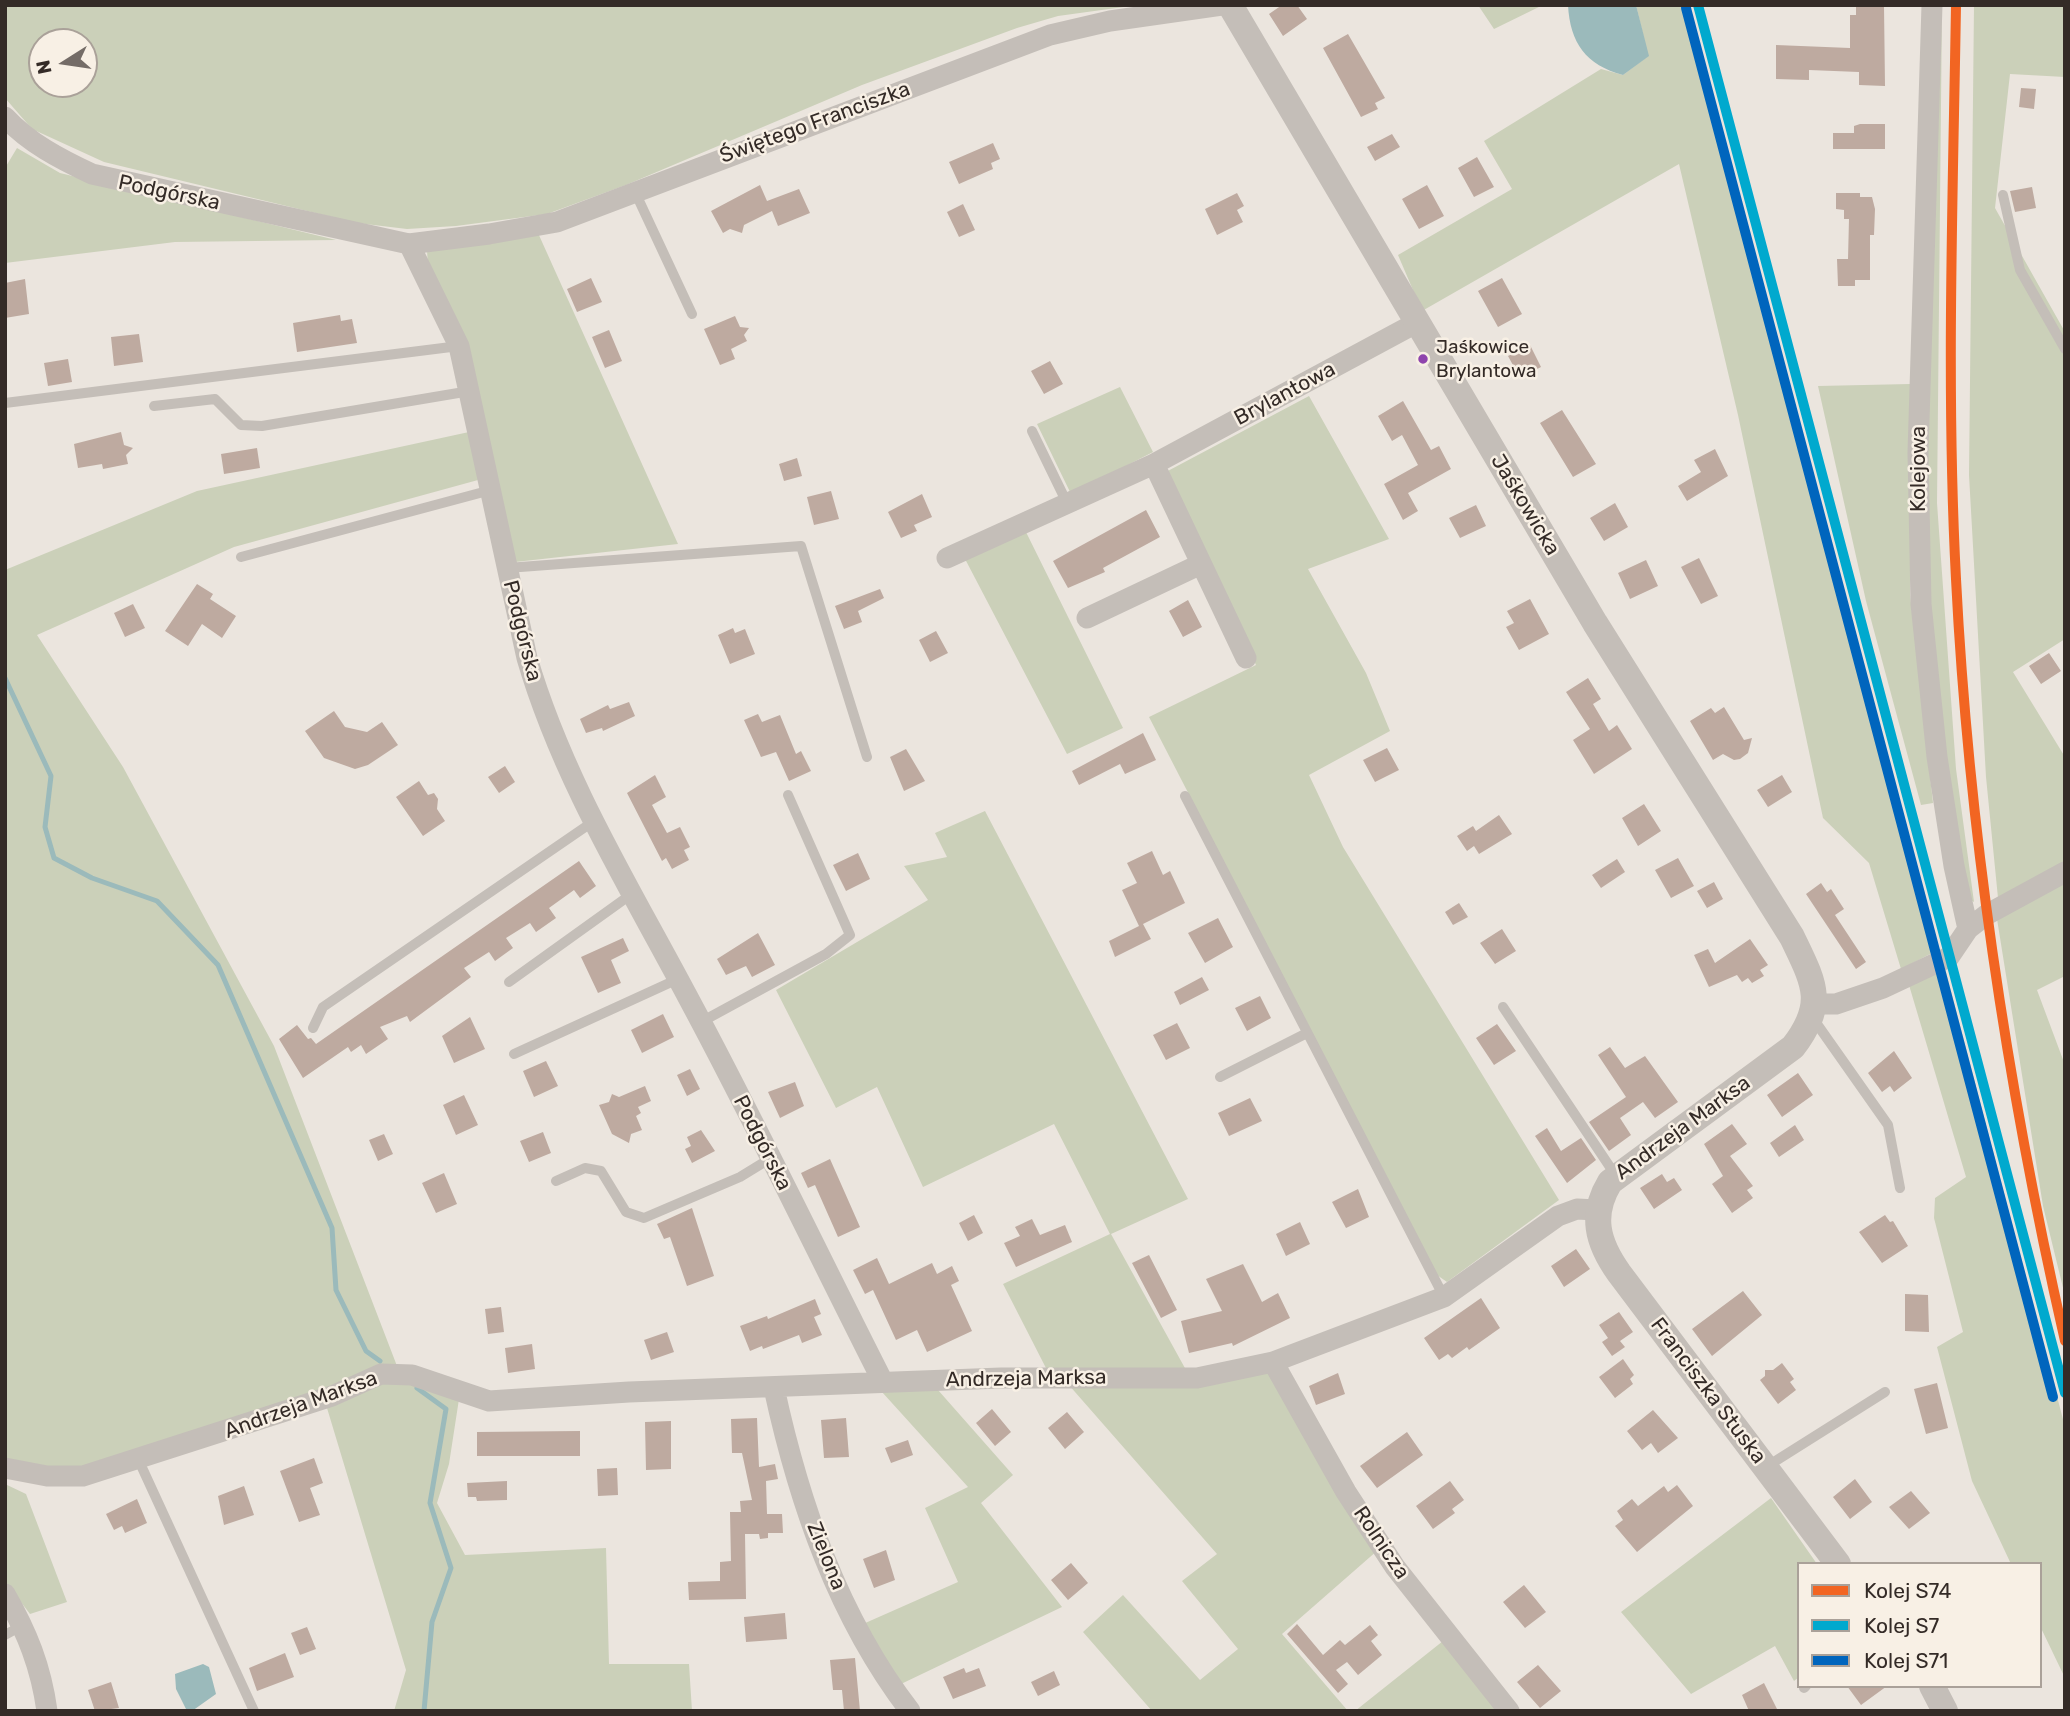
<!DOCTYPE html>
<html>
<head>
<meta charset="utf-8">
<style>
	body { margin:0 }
	#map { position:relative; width:2070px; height:1716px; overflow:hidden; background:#ebe5de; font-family:Rubik,sans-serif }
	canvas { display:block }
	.frame { position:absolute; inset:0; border:7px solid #342b27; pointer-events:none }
	.legend { position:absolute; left:1797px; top:1562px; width:245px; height:126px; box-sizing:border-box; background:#f8f0e5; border:2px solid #aaa199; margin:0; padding:9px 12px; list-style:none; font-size:21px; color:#342b27 }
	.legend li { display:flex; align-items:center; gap:14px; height:35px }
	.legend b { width:35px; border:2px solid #aaa199 }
	.north { position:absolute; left:28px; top:28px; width:70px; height:70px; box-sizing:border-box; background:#f8f0e5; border:2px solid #aaa199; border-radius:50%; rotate:258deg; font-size:19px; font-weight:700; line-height:28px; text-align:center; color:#342b27 }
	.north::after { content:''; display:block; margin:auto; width:24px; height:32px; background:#746c67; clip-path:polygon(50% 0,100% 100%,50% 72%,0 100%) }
</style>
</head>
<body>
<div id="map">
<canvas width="2070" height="1716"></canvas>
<div class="frame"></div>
<ul class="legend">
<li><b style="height:9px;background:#f26522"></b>Kolej S74</li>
<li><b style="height:9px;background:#00a9ce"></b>Kolej S7</li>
<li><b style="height:9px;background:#0065bd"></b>Kolej S71</li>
</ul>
<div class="north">N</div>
</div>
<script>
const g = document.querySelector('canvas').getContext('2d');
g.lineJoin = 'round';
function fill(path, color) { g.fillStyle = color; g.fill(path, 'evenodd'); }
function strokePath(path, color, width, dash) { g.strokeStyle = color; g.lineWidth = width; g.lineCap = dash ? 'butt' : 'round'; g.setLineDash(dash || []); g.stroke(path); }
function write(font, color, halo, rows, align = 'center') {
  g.font = font + ' Rubik,sans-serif'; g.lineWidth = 5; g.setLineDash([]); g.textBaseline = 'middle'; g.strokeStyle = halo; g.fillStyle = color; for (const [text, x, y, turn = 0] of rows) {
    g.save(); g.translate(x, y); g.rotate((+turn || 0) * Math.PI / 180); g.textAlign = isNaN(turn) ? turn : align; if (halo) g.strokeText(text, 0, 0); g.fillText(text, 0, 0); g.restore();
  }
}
const green = new Path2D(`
	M5,5H1138L1058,16L1017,28L862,85L626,185L547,214L456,226L407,229L357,223L104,162L32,129L5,98ZM42,42H84V84H42Z
	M1478,5H1543L1494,29Z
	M1636,5H1683L1936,951L1901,969L1869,863L1823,818L1738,415L1679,164L1422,311L1398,255L1512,189L1484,141L1601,69L1623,75L1648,56Z
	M1942,5L1937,503L1956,769L1974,902L1967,898L1944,763L1924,552Z
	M1974,5H2065V77L2010,74L1995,208L2065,332V639L2013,672L2065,757V867L1998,898L1986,777L1969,475Z
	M17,148L60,173L336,240L175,242L5,263V168Z
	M538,233L678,544L515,562L428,268L427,250Z
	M1910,384V594L1933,803L1921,805L1866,601L1818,386Z
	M1120,387L1153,452L1071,494L1037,424Z
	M1309,396L1389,539L1308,569L1366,673L1390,731L1309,775L1343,847L1559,1200L1447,1282L1437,1275L1149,717L1256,665L1164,473Z
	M469,432L478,480L234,547L37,635L123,767L274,1046L397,1366L79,1476L5,1468V570L197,491Z
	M1024,528L1123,728L1067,754L964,557Z
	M985,811L1188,1199L1111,1234L1186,1370L1048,1372L1003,1284L1110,1234L1054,1124L923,1187L877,1087L836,1108L776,990L928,900L904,866L947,857L935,833Z
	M2065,880V976L2037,990L2065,1065V1296L2043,1206L1997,919Z
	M1945,968L2065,1427V1678L2040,1626V1564H2011L1972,1481L1937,1347L1963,1332L1934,1218L1935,1198L1966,1177L1909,985Z
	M1269,1371L1378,1550L1282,1634L1348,1711H1152L1083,1632L1123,1595L1200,1680L1238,1649L1182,1581L1217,1554L1068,1384Z
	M385,1382L416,1385L459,1399L449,1464L437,1503L465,1555L606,1548L609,1664H689L692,1711H394L406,1670L327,1408Z
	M938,1390L1013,1475L981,1503L1062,1607L901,1684L863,1624L958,1582L925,1508L968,1487L882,1392Z
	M5,1484L26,1494L67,1602L30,1614L5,1581Z
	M1771,1498L1817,1564H1799V1677L1794,1681L1775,1646L1691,1694L1621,1612Z
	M1443,1641L1501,1711H1355Z`);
const water = new Path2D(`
	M1568,5H1636L1649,56L1623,75C1586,65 1570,43 1568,5Z
	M203,1664L209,1667L216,1694L192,1711H187L176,1689L175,1674Z`);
const stream = new Path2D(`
	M5,678L51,776L45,827L54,858L92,878L157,901L218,965L332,1228L336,1290L366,1351L380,1361
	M417,1388L446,1409L430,1503L451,1568L432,1622L424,1711`);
const building = new Path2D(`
	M1282,5H1297L1307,19L1283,36L1269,14Z
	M1856,5L1884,6L1885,86L1859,85V72L1809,70V80L1776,79V45L1850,48V15H1856Z
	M1348,34L1385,98L1375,103L1378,109L1361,117L1323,48Z
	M2021,88L2036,89L2034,109L2019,107Z
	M1860,124H1885V149H1833V133H1854V126Z
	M1392,134L1400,147L1375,161L1367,147Z
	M993,143L1000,159L991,163L993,169L959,184L949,162Z
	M1477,157L1494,187L1474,197L1458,168Z
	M760,185L767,201L799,189L810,213L778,226L772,211L744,225L742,233L730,229L723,233L711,211Z
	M1427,185L1444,216L1419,229L1402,199Z
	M2032,187L2036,208L2015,212L2010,191Z
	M1237,193L1244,206L1237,210L1243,222L1217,235L1205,209Z
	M1836,193H1860V197H1872L1875,209L1874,235H1870V280H1855V286H1838L1837,259H1848L1849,219H1844V210L1836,209Z
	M963,204L975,230L959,237L947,212Z
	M591,278L602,302L577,312L567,289Z
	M1502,278L1522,314L1498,327L1478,291Z
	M25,279L29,314L5,318V283Z
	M340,315L341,321L352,319L357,343L297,352L293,323Z
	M735,316L740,327L749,328L744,335L747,341L731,349L735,359L720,365L704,329Z
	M609,330L622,361L605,368L592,337Z
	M139,334L143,362L114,366L111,337Z
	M1530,345L1541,367L1520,378L1508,356Z
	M68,359L72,382L48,386L44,363Z
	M1050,361L1063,384L1044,394L1031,371Z
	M1403,401L1431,450L1439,446L1451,469L1408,493L1418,511L1403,520L1384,484L1418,465L1402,435L1392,441L1378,416Z
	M1562,410L1596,464L1573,477L1540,423Z
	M121,432L124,445L133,448L126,455L128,464L103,469L102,464L78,468L74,444Z
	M257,448L260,468L224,474L221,454Z
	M1715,449L1728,476L1687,501L1678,486L1701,472L1694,460Z
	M797,458L802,476L784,481L779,464Z
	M831,491L839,519L814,525L807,497Z
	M922,494L932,517L914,525L917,531L901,538L888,512Z
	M1615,503L1628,527L1604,541L1590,518Z
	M1476,505L1486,526L1460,538L1449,518Z
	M1146,510L1160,537L1103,568L1105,572L1068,588L1053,561Z
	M1699,558L1718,596L1701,604L1681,567Z
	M1646,560L1658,586L1630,599L1618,573Z
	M197,584L213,594L210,599L236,616L222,638L202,624L188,646L165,631Z
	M880,589L884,598L858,611L862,622L844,629L835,606Z
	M1530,599L1549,634L1519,650L1506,627L1514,623L1507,611Z
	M1188,600L1202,627L1183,637L1169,611Z
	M133,604L145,628L125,637L114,613Z
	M733,628L735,633L745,629L755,654L730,664L718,635Z
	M936,631L948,653L930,662L919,640Z
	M2049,653L2061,671L2041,684L2029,666Z
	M1588,678L1601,699L1593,704L1609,731L1617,725L1632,749L1594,774L1573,740L1590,729L1566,692Z
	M629,702L635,716L603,731L602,728L586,733L580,719L608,705L610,709Z
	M1724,707L1744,740L1752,738L1748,753L1740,759L1734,760L1723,754L1713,760L1690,721L1711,708L1715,713Z
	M334,711L345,727L367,732L382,722L398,745L368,765L355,769L324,758L305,731Z
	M758,714L762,722L780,715L796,754L801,751L811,771L789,781L776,752L761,757L744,720Z
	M1143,733L1156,760L1125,774L1120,764L1079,785L1072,771Z
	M1387,748L1399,770L1375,782L1363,760Z
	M906,749L925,781L904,791L890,757Z
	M505,766L515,782L499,793L488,777Z
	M655,775L666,797L652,805L667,833L680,827L690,847L684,850L689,860L672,869L666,858L662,861L627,793Z
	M1782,775L1792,792L1768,807L1757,790Z
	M419,781L428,795L434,793L438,799L437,809L445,821L423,836L396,797Z
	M1644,804L1661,831L1638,846L1622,818Z
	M1499,815L1512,834L1479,854L1474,846L1467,851L1457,836L1473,826L1476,831Z
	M1152,851L1163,875L1170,871L1185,903L1143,924L1151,939L1115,957L1109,941L1139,926L1122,890L1137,883L1127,863Z
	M858,853L870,879L846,891L833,865Z
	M1678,858L1694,886L1671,898L1655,870Z
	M1617,859L1625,872L1601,888L1592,875Z
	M579,861L596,886L580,898L574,890L549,908L556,918L536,932L530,923L506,938L513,948L495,961L489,952L464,968L471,977L410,1022L407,1016L380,1027L388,1039L366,1054L361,1045L351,1052L348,1047L303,1078L279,1039L297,1025L308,1039L311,1038L316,1044Z
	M1714,882L1723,899L1707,908L1697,891Z
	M1821,883L1827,892L1831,889L1844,909L1835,915L1866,962L1856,969L1806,894Z
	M1459,903L1468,917L1453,925L1445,912Z
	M1218,918L1233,947L1205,963L1188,933Z
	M1502,929L1516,951L1495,964L1480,943Z
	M758,933L775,965L752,977L746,966L726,975L717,959Z
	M623,938L629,951L611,960L621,983L598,993L581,957Z
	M1750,939L1768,965L1760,970L1764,976L1752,983L1748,978L1742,982L1737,975L1709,987L1694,955L1708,949L1715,963Z
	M1202,977L1209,990L1180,1005L1174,992Z
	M1260,996L1271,1018L1247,1031L1235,1008Z
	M663,1014L674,1037L642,1053L631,1030Z
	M470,1017L485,1049L454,1063L442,1036Z
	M1177,1023L1190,1048L1166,1060L1153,1035Z
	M1497,1024L1516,1051L1494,1065L1476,1038Z
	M1610,1047L1625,1068L1645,1056L1678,1102L1655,1118L1643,1102L1620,1118L1631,1135L1609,1151L1589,1122L1626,1097L1598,1055Z
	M1894,1051L1912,1078L1894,1092L1890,1086L1882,1092L1868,1073Z
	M546,1061L558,1086L534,1097L523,1071Z
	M690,1069L700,1089L687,1096L677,1075Z
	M1798,1073L1813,1095L1782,1117L1767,1095Z
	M795,1082L804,1106L780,1118L768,1092Z
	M645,1086L651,1101L638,1107L641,1113L636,1116L642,1130L631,1134L629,1143L612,1134L599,1105L609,1102L612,1094L619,1097Z
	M464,1095L478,1125L456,1135L443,1105Z
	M1250,1098L1262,1121L1229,1136L1218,1113Z
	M1732,1124L1747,1144L1730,1156L1753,1186L1747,1190L1753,1198L1732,1213L1712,1184L1723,1176L1704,1144Z
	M1795,1125L1804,1140L1779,1157L1770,1143Z
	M1547,1128L1561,1151L1581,1138L1596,1160L1567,1183L1535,1136Z
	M701,1130L715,1151L692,1163L685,1149L691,1146L687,1137Z
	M543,1132L551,1153L529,1162L520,1141Z
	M384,1134L393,1154L378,1161L369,1140Z
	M830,1159L860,1227L838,1237L815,1185L808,1188L801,1173Z
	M444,1173L457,1204L436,1213L422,1183Z
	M1662,1174L1667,1182L1674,1178L1682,1190L1654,1209L1640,1188Z
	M1358,1189L1369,1217L1346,1228L1332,1202Z
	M692,1208L714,1276L687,1286L670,1237L664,1239L657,1224Z
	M974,1215L983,1233L968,1241L959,1223Z
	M1885,1215L1890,1222L1893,1221L1908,1246L1882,1263L1859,1232Z
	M1032,1219L1040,1235L1065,1225L1072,1242L1016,1267L1004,1243L1020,1236L1015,1227Z
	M1300,1222L1310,1244L1286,1256L1276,1234Z
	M1576,1249L1590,1269L1564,1287L1551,1266Z
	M1149,1255L1177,1310L1161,1318L1132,1263Z
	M877,1258L889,1284L932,1263L937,1274L952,1266L959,1281L951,1285L972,1331L927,1352L917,1330L896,1340L873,1290L865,1294L853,1270Z
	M1243,1264L1262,1302L1278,1293L1290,1318L1233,1346L1232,1343L1189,1353L1181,1321L1222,1311L1206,1279Z
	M1743,1291L1762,1315L1712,1356L1692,1329Z
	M1905,1294L1928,1295L1929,1332L1905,1331Z
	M1481,1298L1500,1328L1469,1350L1467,1347L1452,1358L1448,1354L1439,1360L1424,1338Z
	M815,1299L821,1314L814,1317L822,1335L802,1343L799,1335L763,1349L762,1346L750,1351L740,1326L767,1316L768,1319Z
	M501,1307L504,1332L488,1334L485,1309Z
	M1619,1312L1633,1332L1620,1341L1625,1347L1612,1356L1602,1342L1608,1338L1599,1325Z
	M667,1332L674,1352L651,1360L644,1340Z
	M532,1344L535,1369L508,1373L505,1348Z
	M1623,1359L1634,1375L1630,1379L1633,1384L1615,1398L1599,1377Z
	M1782,1363L1794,1379L1790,1382L1796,1390L1778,1404L1760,1380L1765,1376V1370H1773Z
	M1338,1373L1345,1394L1316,1405L1309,1386Z
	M1937,1383L1948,1428L1926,1434L1914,1389Z
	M992,1409L1011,1432L995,1446L976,1423Z
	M1653,1410L1678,1438L1658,1453L1651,1443L1642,1450L1627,1431Z
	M1067,1412L1084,1432L1065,1449L1048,1428Z
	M757,1418L759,1467L775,1464L778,1479L766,1481L767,1514H782L783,1533H768V1538L760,1539L759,1534H745L746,1599L689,1600L688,1582L720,1581V1562L731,1561L730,1512H741L740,1501L752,1500L742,1453H732L731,1419Z
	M846,1418L849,1457L824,1458L821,1420Z
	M671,1421V1469L646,1470L645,1422Z
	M580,1431V1456H477V1432Z
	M1407,1432L1423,1455L1377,1488L1360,1466Z
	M908,1440L913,1455L891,1463L885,1448Z
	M314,1458L323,1483L310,1488L320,1515L299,1522L280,1471Z
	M617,1468L618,1495L598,1496L597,1469Z
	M1855,1479L1872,1502L1850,1519L1833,1497Z
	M507,1481V1500L477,1501L476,1497H468L467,1483Z
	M1450,1481L1464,1500L1452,1509L1455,1513L1433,1529L1416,1506Z
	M1677,1485L1693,1506L1637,1552L1615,1526L1623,1520L1617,1511L1632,1499L1638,1506L1664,1486L1668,1492Z
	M244,1486L254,1515L224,1525L218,1496Z
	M1911,1491L1930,1513L1909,1529L1889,1507Z
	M137,1499L147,1523L125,1533L122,1526L114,1530L106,1514Z
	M886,1550L895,1580L874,1588L863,1559Z
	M1071,1563L1088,1583L1068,1600L1051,1580Z
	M1524,1585L1546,1612L1525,1628L1503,1602Z
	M785,1613L787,1639L746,1642L744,1617Z
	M1297,1624L1323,1655L1340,1640L1345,1645L1370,1625L1378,1635L1371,1641L1382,1655L1358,1675L1347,1662L1336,1670L1348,1684L1338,1693L1287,1634Z
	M307,1627L316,1649L300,1655L291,1633Z
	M285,1653L294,1677L257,1691L249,1668Z
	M855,1658L860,1711H844L842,1690H833L830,1660Z
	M1538,1665L1561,1691L1540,1708L1517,1682Z
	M964,1668L966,1673L979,1668L986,1686L953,1699L943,1677Z
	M1054,1671L1060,1685L1038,1696L1031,1682Z
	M111,1682L119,1708L95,1711L88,1690Z
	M1764,1683L1778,1711H1749L1742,1695Z
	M1847,1686H1887L1861,1705Z`);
const service = new Path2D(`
	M635,192L692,314
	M2003,195L2020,270L2065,349
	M5,403L459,346
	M154,406L215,399L241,425L262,426L470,391
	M1032,431L1067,503
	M241,557L491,490
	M507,568L801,546L867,757
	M1185,796L1444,1297
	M509,982L633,893
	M1503,1007L1616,1176
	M1812,1017L1888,1125L1900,1188
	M701,1022L826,954L850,935L788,795
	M313,1028L323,1007L594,821
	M514,1054L678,979
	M1220,1077L1307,1033
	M556,1181L585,1168L601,1171L626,1212L644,1218L740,1177L771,1158
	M139,1461L254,1711
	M1766,1467L1885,1392
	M5,1635L23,1625
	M1804,1688L1806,1686`);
const minor = new Path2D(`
	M1932,5L1918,452L1921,604L1937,757L1954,866L1968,929
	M5,117C29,143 60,159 92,174L409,244L489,234L557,222L1050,35L1110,21L1222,5
	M409,244L459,346L527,658C563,781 632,891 691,1003C758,1128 819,1256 883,1382
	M1154,464L1246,658
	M947,558L1154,464L1416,323
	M1087,618L1201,564
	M1815,1004H1836L1883,988L1949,957L1968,929L1986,915L2065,872
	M1273,1362L1346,1492L1395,1567L1509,1711
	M774,1388C799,1503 838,1617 910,1711
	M5,1468L47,1476H83L332,1396L381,1374L412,1375L489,1401L629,1392L1001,1378H1197L1273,1362L1444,1297L1558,1216L1577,1209L1597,1210
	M5,1594C27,1632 41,1667 47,1711`);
const tertiary = new Path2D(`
	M1230,5L1595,623L1792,937C1814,983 1827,1003 1793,1047L1610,1182C1590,1215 1597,1242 1619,1273L1838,1564
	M1932,1686L1945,1711`);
const rail1 = new Path2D(`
	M1956,5C1953,196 1946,388 1956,579C1969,836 2008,1091 2065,1341`);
const rail2 = new Path2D(`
	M1698,5L2065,1393`);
const rail3 = new Path2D(`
	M1686,8L2053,1397`);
const markers = [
	[1423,359,6,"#8e44ad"]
];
const busNames = [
	["Jaśkowice",1436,348],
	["Brylantowa",1436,372]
];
const streetNames = [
	["Świętego Franciszka",815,123,-20],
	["Podgórska",169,193,12],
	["Brylantowa",1285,394,-28],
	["Kolejowa",1919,469,-90],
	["Jaśkowicka",1525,505,59],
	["Podgórska",522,631,76],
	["Andrzeja Marksa",1683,1128,-36],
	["Podgórska",762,1143,63],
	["Andrzeja Marksa",1026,1379,-1],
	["Franciszka Stuska",1708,1391,53],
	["Andrzeja Marksa",301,1405,-20],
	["Rolnicza",1381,1543,56],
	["Zielona",826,1556,68]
];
fill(green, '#cbd0b9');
fill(water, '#9bbabb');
strokePath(stream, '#9bbabb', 5);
fill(building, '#beaaa0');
strokePath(service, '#c4beb8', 10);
strokePath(minor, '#c4beb8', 21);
strokePath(tertiary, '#c4beb8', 26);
strokePath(rail1, '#f26522', 10);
strokePath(rail2, '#00a9ce', 10);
strokePath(rail3, '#0065bd', 10);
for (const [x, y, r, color] of markers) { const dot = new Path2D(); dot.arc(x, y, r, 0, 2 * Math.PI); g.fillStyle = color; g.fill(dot); strokePath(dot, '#f8f0e5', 2.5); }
write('19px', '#342b27', '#f8f0e5', busNames, 'left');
write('21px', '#342b27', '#f8f0e5', streetNames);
</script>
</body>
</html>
